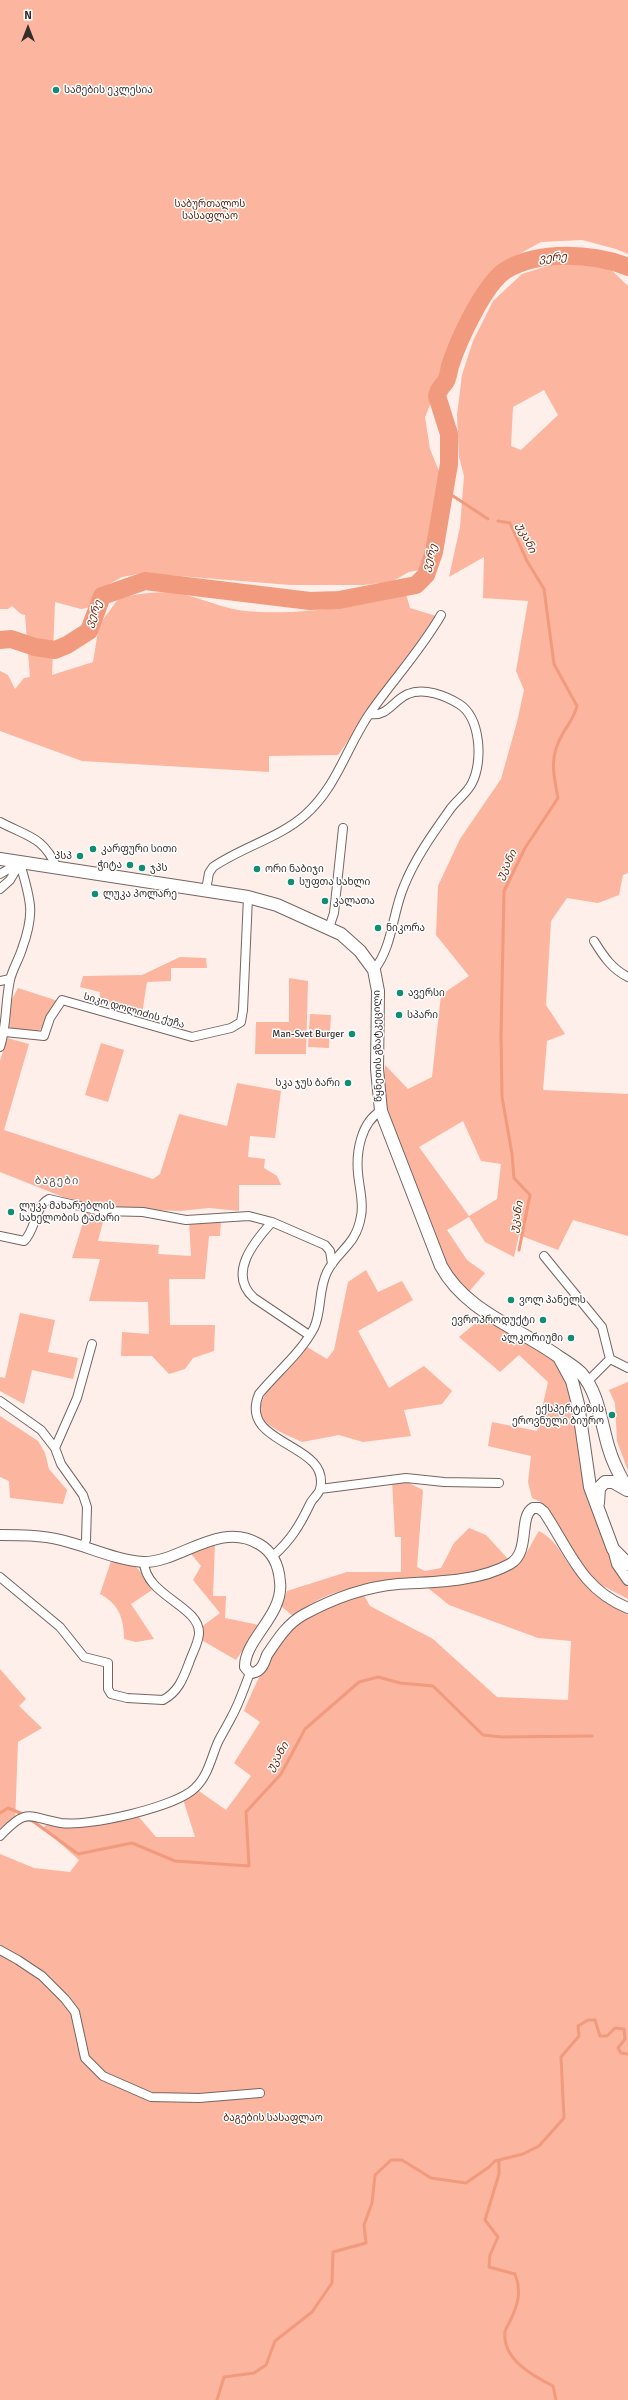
<!DOCTYPE html>
<html>
<head>
<meta charset="utf-8">
<style>
	body { margin:0 }
	#map { position:relative; width:628px; height:2400px; overflow:hidden; background:#feefea; font-family:Signika,sans-serif }
	canvas { display:block }
	.north { position:absolute; left:8px; top:8px; width:40px; height:40px; -webkit-text-stroke:3px #fff; paint-order:stroke; rotate:0deg; font-size:11px; font-weight:700; line-height:16px; text-align:center; color:#352e2c }
	.north::after { content:''; display:block; margin:auto; width:14px; height:18px; background:#352e2c; clip-path:polygon(50% 0,100% 100%,50% 72%,0 100%) }
</style>
</head>
<body>
<div id="map">
<canvas width="628" height="2400"></canvas>
<div class="north">N</div>
</div>
<script>
const g = document.querySelector('canvas').getContext('2d');
g.lineJoin = 'round';
function fill(path, color) { g.fillStyle = color; g.fill(path, 'evenodd'); }
function strokePath(path, color, width, dash) { g.strokeStyle = color; g.lineWidth = width; g.lineCap = dash ? 'butt' : 'round'; g.setLineDash(dash || []); g.stroke(path); }
function write(font, color, halo, rows, align = 'center') {
  g.font = font + ' Signika,"Noto Sans Georgian",sans-serif'; g.lineWidth = 3; g.setLineDash([]); g.textBaseline = 'middle'; g.strokeStyle = halo; g.fillStyle = color; for (const [text, x, y, turn = 0] of rows) {
    g.save(); g.translate(x, y); g.rotate((+turn || 0) * Math.PI / 180); g.textAlign = isNaN(turn) ? turn : align; if (halo) g.strokeText(text, 0, 0); g.fillText(text, 0, 0); g.restore();
  }
}
const green = new Path2D(`
	M0,0H628V254L616,249L582,240L541,242L508,260L474,309L457,339L425,417L430,449L444,483L432,553L424,569L409,572L391,582L363,585H290L143,573L122,577L98,590L91,607L81,609L55,602L52,675L93,662L99,625L119,598C139,594 161,590 180,594C198,597 215,605 233,609C275,618 365,607 406,594L410,608L436,616L338,755L269,756V772L82,761L0,731V671L8,675L15,689L24,678L30,677L25,615L21,614L12,606L8,609H0Z
	M567,260L605,264L628,286V873L623,875L619,895L598,903L567,898L551,921L546,1005L565,1034L547,1041L543,1090L628,1094V1236L573,1220L558,1250L519,1235L514,1257L485,1242L469,1217L447,1230L467,1260L485,1273L467,1294L446,1265L386,1108L383,1087L385,1065L408,1089L432,1077L441,995L469,976L436,935L438,886L460,839L501,779L517,722L524,690L516,671L528,601L483,598L484,557L449,577L460,527L464,476L459,457L457,415L462,375L473,341L493,301L522,274ZM544,390L558,415L521,450L511,446L513,407ZM463,1121L481,1161L501,1164L497,1199L469,1216L419,1147Z
	M180,957L206,958L207,968H171V981L147,982L142,1014L99,1003L100,992L80,987L83,976L142,975Z
	M289,978L308,981L306,1054H255L256,1022H289Z
	M18,988L58,1001L43,1027L36,1033H28L8,1027L5,1012Z
	M310,1014L331,1015L329,1048L308,1047Z
	M7,1038L29,1044L4,1130L153,1179L160,1174L179,1114L227,1126L237,1083L281,1091L275,1138L250,1136L248,1157L265,1159L264,1168L277,1176L281,1185H239V1211L209,1208L180,1211L105,1208L63,1197L0,1172V1061Z
	M101,1043L124,1050L108,1102L85,1095Z
	M87,1210L105,1214L98,1241L159,1245L158,1254L191,1256L189,1221H221L220,1236H209L205,1279H169L170,1325H215L214,1351L193,1358L185,1369L169,1374L152,1356H121L122,1332L149,1334L148,1302L89,1301L100,1259L72,1258Z
	M366,1270L378,1292L402,1281L413,1300L358,1331L389,1388L424,1366L452,1391L442,1404L404,1410L411,1436L363,1442L339,1435L302,1442C290,1436 275,1431 266,1422C245,1401 293,1362 307,1347L327,1359L334,1350L348,1282Z
	M20,1313L55,1320L48,1352L78,1358L73,1379L32,1370L24,1404L0,1391V1377L5,1378Z
	M485,1315L552,1358L570,1383L581,1466L590,1506L605,1540L628,1580V1599L592,1580L541,1502L532,1498L528,1482L531,1456L488,1446L492,1422L537,1431L548,1382L519,1355L500,1372L459,1337Z
	M628,1382V1471L617,1441L615,1403L609,1390Z
	M0,1416L38,1441L45,1453L49,1469L67,1490L63,1504L10,1498L9,1481L0,1477Z
	M392,1480L405,1481L423,1490L417,1567L425,1571L441,1568L454,1543L469,1528L486,1535L508,1559C489,1570 463,1578 442,1581C388,1587 338,1577 294,1617L281,1606L287,1591L347,1572H401V1537H395Z
	M539,1531C559,1542 561,1556 575,1572C590,1589 610,1601 628,1615V2400H0V1854L34,1868L70,1872L79,1860L43,1828L50,1821L102,1822L138,1816L156,1837H195L183,1799L196,1789L226,1810L251,1776L234,1763L260,1722L244,1711C258,1678 277,1635 308,1615C323,1605 345,1599 362,1592L370,1606L433,1639L497,1697L568,1700L571,1641L538,1638L449,1605L428,1588C447,1586 508,1576 520,1562C527,1554 533,1540 539,1531Z
	M215,1542L213,1596H226L225,1618L259,1625L236,1660L198,1638L200,1628L220,1613L193,1580L201,1566L187,1549Z
	M112,1558C140,1566 137,1566 152,1590L131,1604L154,1639L136,1642L124,1639C124,1619 119,1604 100,1594Z
	M0,1669L26,1699L19,1706L42,1728L18,1742L15,1824L0,1840Z`);
const stream = new Path2D(`
	M444,490L488,519
	M498,521L510,523L527,561L544,589L554,664L577,706C574,718 569,723 563,733C549,757 553,773 558,798L525,848L504,891L501,1036L502,1097L512,1154L514,1178L530,1195L519,1250
	M0,1813L8,1808L25,1815
	M30,1819L78,1854L132,1843L175,1861L249,1866L246,1812L281,1774L305,1729L359,1682L378,1677L400,1683L433,1686L483,1735L502,1737L592,1736
	M499,2160V2174L485,2220L498,2237L490,2255L489,2267L515,2274C522,2291 518,2305 510,2321C509,2324 505,2329 505,2332C502,2359 533,2376 553,2386L556,2400
	M217,2400L224,2377L254,2373L266,2365L275,2341L312,2312L332,2283L333,2252L366,2243L364,2225L372,2203L375,2175L391,2160H402L431,2178L466,2183L489,2167L495,2161L523,2154L539,2146L564,2118L561,2057L579,2036L578,2026L588,2020H595L600,2036H607L615,2028L624,2029L625,2039L618,2048L621,2053L628,2054`);
const river = new Path2D(`
	M0,640L11,639L35,647L55,650L67,645L89,631L102,596L145,581L310,601L339,600L416,585L426,575L434,552L449,464V434L437,396C438,389 442,387 446,381C448,377 449,371 450,366C458,341 484,284 506,270C539,250 594,253 628,267`);
const minor = new Path2D(`
	M370,714C388,717 393,700 408,694C424,687 446,696 459,704C481,718 483,762 472,783C468,792 457,800 451,808C434,832 415,858 404,886C392,914 393,946 374,970
	M0,822C28,837 43,836 57,868
	M0,874L19,863
	M0,889L10,880L20,863
	M206,890L209,873L213,867C242,847 279,838 305,815C337,787 347,746 370,713C393,680 421,650 441,615
	M329,928L334,913L343,828
	M594,941C604,957 612,969 628,977
	M0,981L10,979
	M5,1032L44,1036L50,1018L62,1000L192,1037L231,1028L241,1022L243,1010L248,897
	M0,1047C7,1026 5,1002 10,980C12,970 19,959 22,949C36,910 30,900 20,863
	M272,1222C254,1242 227,1274 254,1298L309,1335
	M0,1236L24,1241C36,1230 34,1207 49,1199L101,1211L143,1212L186,1220L249,1216L272,1222L325,1245L330,1251L332,1264
	M544,1256L602,1327L610,1359
	M588,1381L610,1359L628,1368
	M0,1401L41,1430L55,1448L61,1464L83,1495L87,1507L86,1540L83,1546
	M55,1448L77,1398L92,1344
	M320,1489L406,1478L444,1482L499,1483
	M273,1556C291,1540 300,1525 310,1504C312,1499 319,1494 320,1489C332,1442 237,1446 259,1394C276,1373 301,1353 314,1328C322,1311 318,1290 327,1272C338,1250 356,1246 361,1216C364,1202 359,1187 358,1173C356,1152 361,1122 381,1111
	M0,1577L60,1627L84,1657L108,1663V1689L111,1694L127,1698L163,1700C178,1692 183,1679 189,1663C192,1654 198,1644 199,1634C201,1606 145,1596 144,1562
	M0,1836C28,1807 27,1817 61,1823C88,1827 176,1807 195,1788C208,1776 211,1758 218,1742C222,1734 227,1726 231,1718C239,1704 244,1688 250,1673
	M0,1950L18,1960L42,1976L65,1999L75,2012L85,2058L103,2076L151,2097L199,2098L260,2093`);
const tertiary = new Path2D(`
	M0,1535C20,1535 41,1535 61,1540C87,1546 115,1560 143,1562C180,1563 219,1520 259,1544C273,1552 279,1567 280,1582C284,1615 244,1640 245,1667L250,1673C254,1673 257,1672 260,1669C264,1665 265,1660 267,1655C277,1640 287,1624 303,1615C332,1599 364,1587 398,1584C433,1582 478,1582 510,1564C531,1552 518,1517 533,1508H539L544,1512C570,1551 581,1589 628,1608
	M613,1549L617,1564L628,1580`);
const secondary = new Path2D(`
	M0,859L248,897L277,905L341,934L360,951L374,970L378,991L377,1069L381,1111L441,1266C466,1312 518,1327 559,1357C567,1362 575,1367 581,1373C599,1393 601,1424 609,1449C613,1463 621,1478 628,1490
	M560,1359L572,1381L578,1404L590,1487L613,1549L628,1564
	M598,1503L599,1488L605,1482H613L627,1490`);
const markers = [
	[56,90,4,"#108e73"],
	[93,849,4,"#108e73"],
	[80,856,4,"#108e73"],
	[130,865,4,"#108e73"],
	[142,868,4,"#108e73"],
	[257,869,4,"#108e73"],
	[291,882,4,"#108e73"],
	[95,894,4,"#108e73"],
	[325,901,4,"#108e73"],
	[378,928,4,"#108e73"],
	[400,993,4,"#108e73"],
	[399,1015,4,"#108e73"],
	[352,1034,4,"#108e73"],
	[348,1083,4,"#108e73"],
	[11,1212,4,"#108e73"],
	[511,1300,4,"#108e73"],
	[543,1320,4,"#108e73"],
	[571,1338,4,"#108e73"],
	[612,1415,4,"#108e73"]
];
const poiNames = [
	["სამების ეკლესია",64,90],
	["კარფური სითი",101,849],
	["პსპ",72,856,"right"],
	["ჭიტა",122,865,"right"],
	["ჯპს",150,868],
	["ორი ნაბიჯი",265,869],
	["სუფთა სახლი",299,882],
	["ლუკა პოლარე",103,894],
	["კალათა",333,901],
	["ნიკორა",386,928],
	["ავერსი",408,993],
	["სპარი",407,1015],
	["Man-Svet Burger",344,1034,"right"],
	["სკა ჯუს ბარი",340,1083,"right"],
	["ლუკა მახარებლის",19,1206],
	["სახელობის ტაძარი",19,1218],
	["ვოლ პანელს",519,1300],
	["ევროპროდუქტი",535,1320,"right"],
	["ალკორიუმი",563,1338,"right"],
	["ექსპერტიზის",604,1409,"right"],
	["ეროვნული ბიურო",604,1421,"right"]
];
const parkNames = [
	["საბურთალოს",210,204],
	["სასაფლაო",210,216],
	["ბაგების სასაფლაო",273,2118]
];
const streetNames = [
	["სიკო დოლიძის ქუჩა",134,1011,16],
	["წყნეთის გზატკეცილი",378,1046,-91]
];
const waterNames = [
	["ვერე",553,258,-5],
	["უკანი",526,538,64],
	["ვერე",430,558,-73],
	["ვერე",94,614,-68],
	["უკანი",507,865,-63],
	["უკანი",517,1217,-79],
	["უკანი",278,1757,-59]
];
const neighbourhoodNames = [
	["ბაგები",57,1181]
];
fill(green, '#fcb59e');
strokePath(stream, '#f29a7d', 3);
strokePath(river, '#f29a7d', 18);
strokePath(minor, '#756560', 10);
strokePath(tertiary, '#756560', 12);
strokePath(secondary, '#756560', 14);
strokePath(minor, '#fff', 8);
strokePath(tertiary, '#fff', 10);
strokePath(secondary, '#fff', 12);
for (const [x, y, r, color] of markers) { const dot = new Path2D(); dot.arc(x, y, r, 0, 2 * Math.PI); g.fillStyle = color; g.fill(dot); strokePath(dot, '#fff', 1.5); }
write('10px', '#352e2c', '#fff', poiNames, 'left');
write('10px', '#59220f', '#fff', parkNames);
write('10px', '#352e2c', '#fff', streetNames);
write('italic 11px', '#691d00', '#fff', waterNames);
g.letterSpacing = '1px';
write('11px', '#5e4f4a', '#fff', neighbourhoodNames);
g.letterSpacing = '0px';
</script>
</body>
</html>
